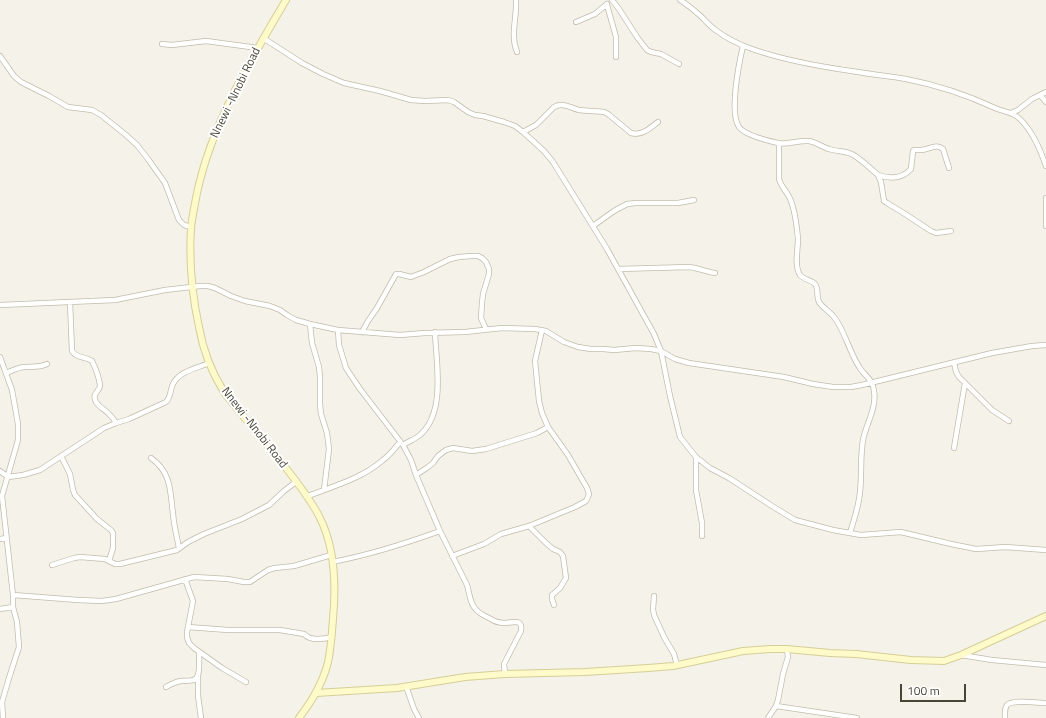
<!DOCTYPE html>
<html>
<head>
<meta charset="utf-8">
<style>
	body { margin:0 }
	#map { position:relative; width:1046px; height:718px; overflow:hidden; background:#f5f3e9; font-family:"Titillium Web",sans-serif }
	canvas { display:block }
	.scale { position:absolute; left:900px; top:684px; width:66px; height:18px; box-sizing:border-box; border:2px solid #494537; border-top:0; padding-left:5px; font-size:12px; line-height:14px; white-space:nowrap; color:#494537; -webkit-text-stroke:3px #fff; paint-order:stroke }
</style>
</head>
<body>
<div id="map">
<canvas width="1046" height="718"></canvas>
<div class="scale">100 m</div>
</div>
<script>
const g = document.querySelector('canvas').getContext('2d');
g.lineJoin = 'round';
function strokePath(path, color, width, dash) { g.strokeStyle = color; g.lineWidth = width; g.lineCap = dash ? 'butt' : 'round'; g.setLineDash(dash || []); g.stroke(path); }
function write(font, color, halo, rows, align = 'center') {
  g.font = font + ' "Titillium Web",sans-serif'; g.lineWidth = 4; g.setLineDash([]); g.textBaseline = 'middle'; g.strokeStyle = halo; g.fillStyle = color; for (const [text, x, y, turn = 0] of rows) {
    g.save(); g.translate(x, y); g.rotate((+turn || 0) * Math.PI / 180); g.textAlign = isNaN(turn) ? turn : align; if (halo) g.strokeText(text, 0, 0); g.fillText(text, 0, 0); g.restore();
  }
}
const street = new Path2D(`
	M516,0C517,18 510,35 517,52
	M612,0L619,9L637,37L647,50L651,52L661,54L679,64
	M680,0C686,4 692,8 697,13C704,18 709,26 717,31C726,38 741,45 752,49C786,61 822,67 858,72C874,75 890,76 906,79C937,85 967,95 995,108C1004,112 1013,112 1020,119C1033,132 1040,149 1046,166
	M607,5L616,37V57
	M576,22L595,14L607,4
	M263,38L302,63L323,74L344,83L380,91L411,100L425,101L448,100L454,102L468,112L475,115L483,116L504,122L515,126L523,132L544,151L553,162L607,249L654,334L661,351L670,396L680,437L696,457L710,468L729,478L772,506L795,520L833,530L861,535L901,532L951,544L976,549L1005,547L1046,550
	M162,44L172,45L206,41L258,48
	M743,46C739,63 729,113 739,127C745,135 769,141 778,143C788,145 798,140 809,141C816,142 822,147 829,149C835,151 843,151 849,153C857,155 872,170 878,175C890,179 902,179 911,169L913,151L914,150C917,150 919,150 921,150C929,150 936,143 943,149L949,168
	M0,56L14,76L21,82L49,96L68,107L92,110L101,115L126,135L137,145L148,159L165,183L179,220L184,225L191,227
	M1040,95L1046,102
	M1011,113L1018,110L1032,99L1046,92
	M523,132L536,125L554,107C563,102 571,108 579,110C587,111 596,111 604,112L608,114L631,133C642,136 650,128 658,122
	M779,143V179C781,187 785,189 788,195C794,204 797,228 798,239C798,250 794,265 800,275C804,280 812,280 815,284C819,289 816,296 819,302C823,308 830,312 834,317C846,332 850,356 862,371C868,378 873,381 874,391C877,408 866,424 863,440C860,457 862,475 860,492C859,506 854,519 850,533
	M878,175L881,182L884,201L887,203L902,212L931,231L936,233L951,231
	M1046,198V226
	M593,226L614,211L627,204L636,203H678L694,200
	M618,269L689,267C699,268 706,272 715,273
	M70,302L72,351C77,359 85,356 92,361C95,367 99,378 100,385C100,392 91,393 96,402C99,407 104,409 108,413C111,416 114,419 116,423
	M0,305L115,300L165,290L200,286H208L215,288L231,296L245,301L270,306L280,310L287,315L296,320L310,324L338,330L400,335L425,333L465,332L502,328L535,329L546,331L564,342L578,347L591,349H603L614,350L636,348L651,349L661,351L675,359L689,363L784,377L813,384L833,387H851L862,385L992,353L1032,346L1046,345
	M310,324L312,343L319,367L320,377V404L321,414L327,433L329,449L324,490
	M338,330L339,345L346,368L360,389L403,445L411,460L416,475L440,531L467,585C469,591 469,597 472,603C474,610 484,616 491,619C495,622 501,623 506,623C514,622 523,619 521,631L504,664L505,674
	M362,332L368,321L377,308L396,274H399L411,277L424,272L450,259L459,257L471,256H478L482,258L486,262L489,269V274L483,294L482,303L481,318L486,329
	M0,357L12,390L18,424V440L2,496L13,595V607L17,622L19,647L9,678L2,702L3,718
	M954,362L956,372L959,377L992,410L1009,421
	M6,373C12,371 18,367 25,367C33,366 39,368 47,364
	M403,445C409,441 416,439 421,434C446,411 436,362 435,332
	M954,448L965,383
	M61,456L70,474L73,490L75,495L97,519L111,530L113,533V548L109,561
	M696,457V490L702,523V536
	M151,458C172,473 170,492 173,514C174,526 177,537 179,548
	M0,471L8,477L23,475L40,470L104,428L116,423L129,419L166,402C171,397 170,390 173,384C179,371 198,368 209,363
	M416,475L428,467L433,463L438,456L446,450L453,448L472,451L486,449L537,433L548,427
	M308,496C334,486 361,479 383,460C390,455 395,448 400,442
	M529,526L546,543L553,549L560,552L563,556L566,578L560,588L552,595V599L554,605
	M0,539L6,538
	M452,556L484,544L501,534L529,526L575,507L586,501L588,497L589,494L587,488L568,455L548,427L542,413L539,401L535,361L542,330
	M332,562C369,555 404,544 440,531
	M52,565L74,558L80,557L105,559L115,564H120L177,550L188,542L204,534L242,519L269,505L284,491L297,481
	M185,579L193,601L187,632V637L189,643L194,648L222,668L246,682
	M13,595L78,600L102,601L116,599L194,577L228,579L244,582H250L268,570L275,568L294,566L331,555
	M654,596L653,609L654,615L664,637L674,654L677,665
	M0,609L13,607
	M188,627L228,630H280L304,634C310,641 324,639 332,637
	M961,655L992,660L1046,665
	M198,676V696L201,718
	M406,686L414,709L419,718
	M166,687C171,684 175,682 181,681C187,680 195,683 198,675C200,669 199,659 199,652
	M776,706L857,718
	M768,718L776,706L778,700L783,674L788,657L787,649
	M1005,718C1005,714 1004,709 1007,705C1013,699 1037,703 1046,703`);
const secondary = new Path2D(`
	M286,0C250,61 212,123 197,193C195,204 192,217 191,228C189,260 192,295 199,327C203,350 212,373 224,392C230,401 238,409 244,417C257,433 269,448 282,463C296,481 310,498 320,518C335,548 336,587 333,619C332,633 331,648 328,662C323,683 312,701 299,718
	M316,693L397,688L465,677L505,674L585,672L648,668L673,666L743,651L770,649H787L830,653L856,654L911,660L944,661L961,655L1046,616`);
const streetNames = [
	["Nnewi -Nnobi Road",236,93,-64],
	["Nnewi -Nnobi Road",254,428,52]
];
strokePath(street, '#c1bcab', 6);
strokePath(secondary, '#d5ce98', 8);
strokePath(street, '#fff', 4.5);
strokePath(secondary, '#fffac9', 6);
write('12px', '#494537', '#fff', streetNames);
</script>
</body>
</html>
